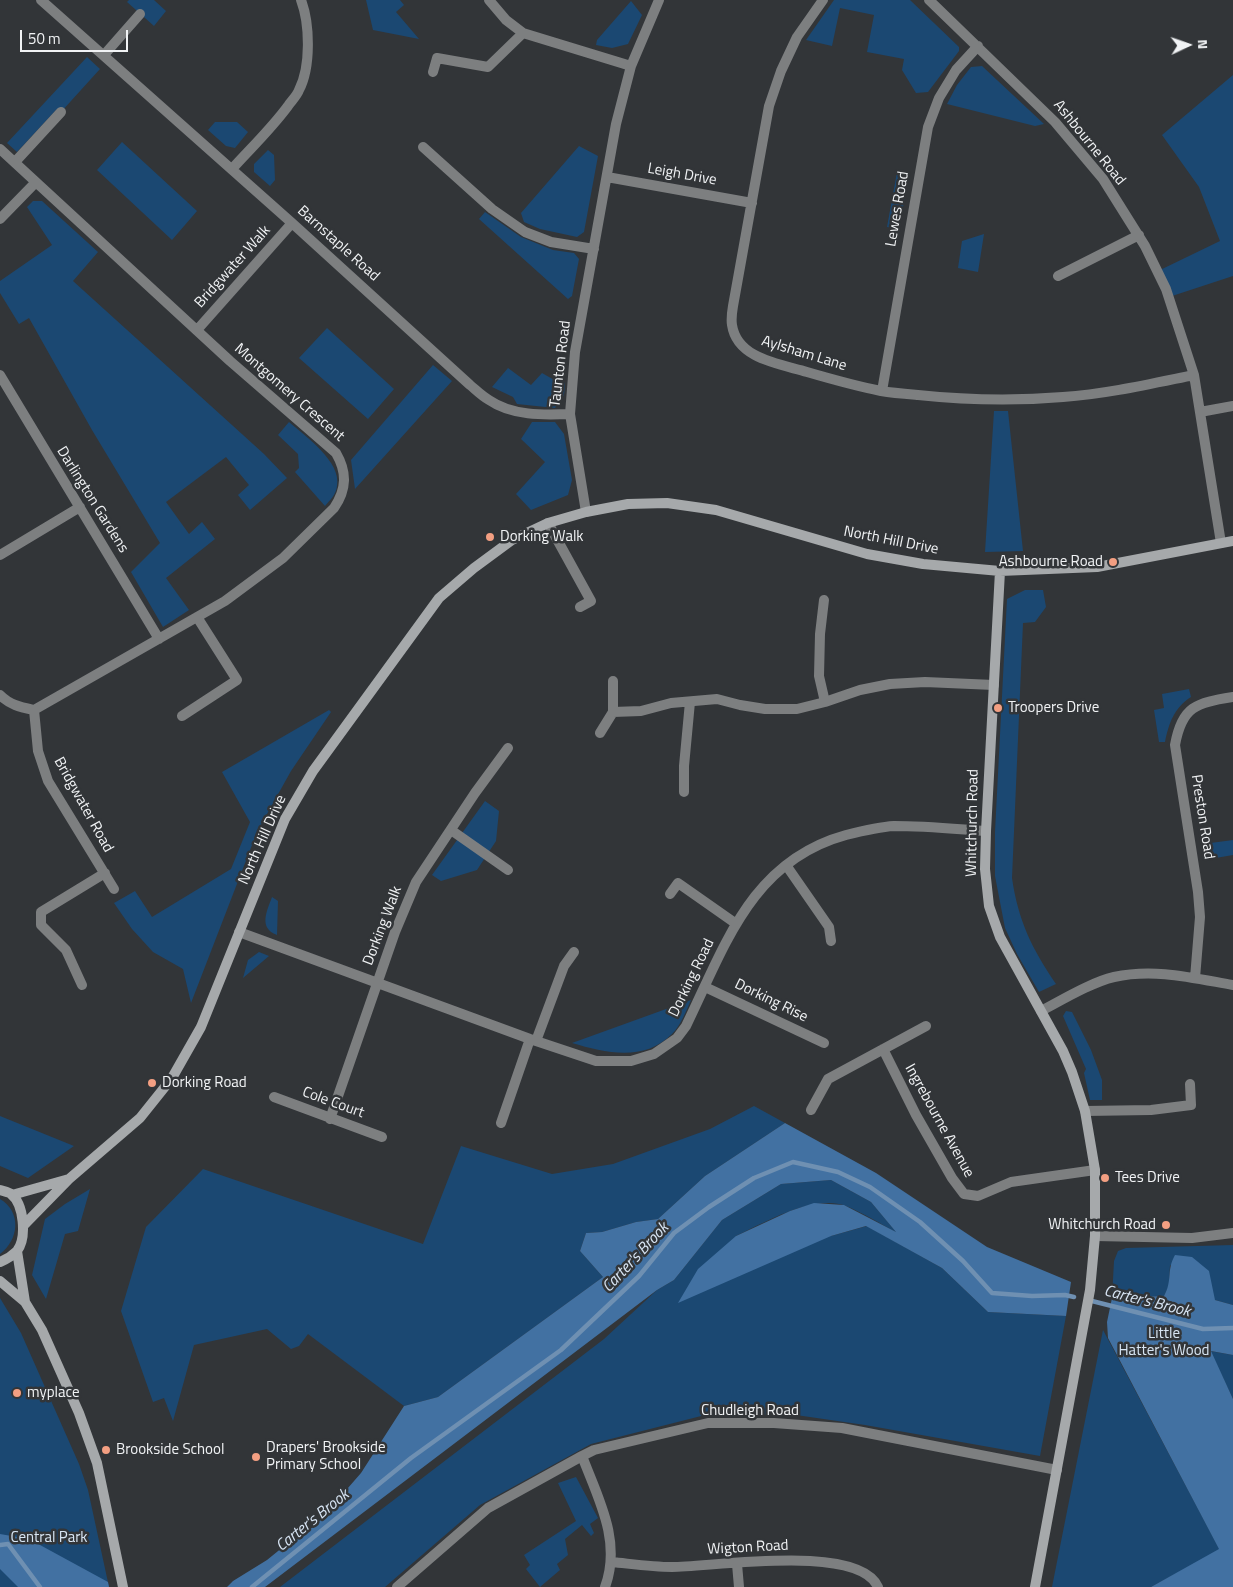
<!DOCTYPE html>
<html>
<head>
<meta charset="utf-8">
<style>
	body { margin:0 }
	#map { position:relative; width:1233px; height:1587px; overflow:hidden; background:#323538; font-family:"Titillium Web",sans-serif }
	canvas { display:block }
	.north { position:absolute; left:1163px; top:20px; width:50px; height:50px; -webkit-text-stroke:4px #323538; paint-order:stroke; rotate:87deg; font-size:14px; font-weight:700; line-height:20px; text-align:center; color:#f1f3f5 }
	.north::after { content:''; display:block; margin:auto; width:18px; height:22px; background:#f1f3f5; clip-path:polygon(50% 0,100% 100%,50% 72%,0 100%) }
	.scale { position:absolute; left:20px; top:30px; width:108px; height:22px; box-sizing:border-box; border:2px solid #f1f3f5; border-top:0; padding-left:6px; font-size:15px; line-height:18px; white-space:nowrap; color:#f1f3f5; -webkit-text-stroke:4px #323538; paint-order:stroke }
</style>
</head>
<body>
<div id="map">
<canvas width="1233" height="1587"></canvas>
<div class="north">N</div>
<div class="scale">50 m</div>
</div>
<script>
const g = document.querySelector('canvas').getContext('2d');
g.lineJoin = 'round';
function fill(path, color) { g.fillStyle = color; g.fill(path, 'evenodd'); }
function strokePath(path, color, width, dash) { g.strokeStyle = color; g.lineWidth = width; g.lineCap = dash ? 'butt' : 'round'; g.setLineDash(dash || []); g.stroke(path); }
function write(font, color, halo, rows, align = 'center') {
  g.font = font + ' "Titillium Web",sans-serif'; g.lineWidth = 5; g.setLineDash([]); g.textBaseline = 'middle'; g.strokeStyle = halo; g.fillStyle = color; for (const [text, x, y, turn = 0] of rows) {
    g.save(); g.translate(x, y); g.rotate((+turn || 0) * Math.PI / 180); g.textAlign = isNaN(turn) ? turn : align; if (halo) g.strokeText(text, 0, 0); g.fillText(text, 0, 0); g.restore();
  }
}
const green = new Path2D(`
	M129,0H154L166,11L154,26L127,2Z
	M366,0H400L404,5L396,12L419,39L373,30Z
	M834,0H910L959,47V51L928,92L916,93L902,70L904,59L867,52L874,15L840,8L832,46L806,40Z
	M631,1L642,15L628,44L612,48L596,45L597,40Z
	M87,57L100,69L61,112L57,109L17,152L7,143Z
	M982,66L1044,124L1035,126L947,104L957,85L971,67Z
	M1233,75V276L1169,297L1158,271L1220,241L1199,187L1162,135Z
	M215,122H237L248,132L235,148L226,146L208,130Z
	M122,142L197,211L172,240L97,170Z
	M579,146L598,156L584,232L577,237L540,229L524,222L521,213Z
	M268,150L274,155L275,180L270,186L254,172V164Z
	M897,172L909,174L899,229L887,227Z
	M33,201H42L98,252L73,281L264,454L287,478L250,510L238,495L249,485L226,457L166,502L189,534L202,522L215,539L166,578L189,610L163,627L131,572L160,543L92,430L29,318L19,324L0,293V281L52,245L27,207Z
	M485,212L521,237L553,250L574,253L579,259L572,296L568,299L479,219Z
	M984,234L978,272L958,268L962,241Z
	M327,328L394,389L368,419L299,358Z
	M433,365L452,381L355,489L351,460Z
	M508,368L531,385L542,373L556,381L565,383L564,395L555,408L517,404L513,397L492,387Z
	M994,411H1008L1023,551L985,552Z
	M289,422C305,436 342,462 337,486C336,495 330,500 325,506L295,472L299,468L298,454L278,435Z
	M532,422H555L564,434L572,480L568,495L531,510L516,494L545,462L521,439Z
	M1025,590H1043L1046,607L1035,622L1023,623L1012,878C1018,920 1032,949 1056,984L1039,992L1017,954L1005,928L995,876V832L1007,599Z
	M1189,689L1191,697C1174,708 1169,723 1165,742H1159L1154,710L1164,708L1162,694Z
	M329,710L331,712L291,771L257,832L191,1003L183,969L153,952L132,929L114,903L135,891L152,917L231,869L250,822L222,772Z
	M485,801L499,811L496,841L477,870L441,881L432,875Z
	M1233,840V855L1204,860L1203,844Z
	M272,897L278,901L277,935C258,928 267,911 272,897Z
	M259,952L269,956L243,978L248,960Z
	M691,1000C686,1011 681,1025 672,1034C644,1062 606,1053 572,1043Z
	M1066,1011L1072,1012L1091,1050L1102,1080V1100H1090L1084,1073L1086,1069L1063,1016Z
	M754,1106L785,1123L705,1176L658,1219L636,1222L602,1232L586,1233L580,1251L603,1277L438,1397L404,1406L308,1334L299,1346L291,1349L267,1329L194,1345L173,1421L164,1398L153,1402L121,1311L146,1227L203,1169L423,1244L461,1146L552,1174L613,1164L710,1129Z
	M0,1116L74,1146L28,1178L0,1166Z
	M831,1180L871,1202L897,1233C881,1224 863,1213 846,1206C813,1194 766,1222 736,1236H831L867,1226L942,1268L988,1312L1066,1316L1040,1456L865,1425L796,1415L709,1414L591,1444L480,1505L385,1587H280L604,1339L657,1290L674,1280L722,1220L781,1184Z
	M90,1189L78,1231L65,1234L46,1299L32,1275L45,1219L65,1204Z
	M0,1199C22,1212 19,1240 0,1254Z
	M1233,1245V1305L1215,1300L1170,1265L1169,1286L1164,1296L1112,1298L1114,1261L1118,1251L1126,1248Z
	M0,1298L21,1333L79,1464L88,1490L109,1587H0Z
	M1103,1330L1220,1550L1151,1587H1052Z
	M1210,1351L1233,1355V1399Z
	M576,1477L598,1518L590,1524L594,1533L591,1536L582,1525L565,1539L568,1555L557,1564L560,1570L540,1587L526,1569L530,1565L524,1555L576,1521L558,1483Z`);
const forest = new Path2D(`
	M785,1123L876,1173L987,1247L1071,1282L1066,1316L988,1312L942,1268L866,1226L831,1236L678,1303L698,1269L736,1236L790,1211L814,1203L844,1205L896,1232L871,1202L831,1180L781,1184L722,1220L674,1280L657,1290L265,1587H227L233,1581L267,1560L299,1534L314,1527L361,1473L404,1406L438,1397L603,1277L580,1251L586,1233L602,1232L636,1222L658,1219L705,1176Z
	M1175,1255L1192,1257L1209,1271L1215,1300L1233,1305V1355L1211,1351L1233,1399V1587H1151L1219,1549L1108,1338L1107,1322L1112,1298L1164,1296C1173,1280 1166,1271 1175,1255Z
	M0,1534L29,1539L108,1582L109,1587H18L0,1569Z`);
const stream = new Path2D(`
	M1088,1300L1203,1329L1233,1328
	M0,1545L8,1544L40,1587
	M252,1587L411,1458L561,1350L639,1276L674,1233L709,1207L754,1178L793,1162L838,1172L870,1187L920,1222L963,1261L992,1293L1032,1296L1065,1295L1074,1297`);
const street = new Path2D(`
	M41,0L292,223L470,385C476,390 482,396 489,400C512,416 543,415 570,414
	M489,0L506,20L523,33L631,66
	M823,0L797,37L781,71L769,106L733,306C732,312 731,319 732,325C737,359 780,364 807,372C831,379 856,386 881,391C893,393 906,394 918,395C966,400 1015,401 1063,397C1107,394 1150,384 1194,375
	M929,0L1055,122L1103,179L1145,246L1166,289L1194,375L1221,543
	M104,55L140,14
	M433,72L437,58L488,67L523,33
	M423,147L492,209L525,232L551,242L594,249
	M0,149L230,361L336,453C347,472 347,489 334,508L283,558L225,601L34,710
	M15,162L61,112
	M232,169C251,148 271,129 288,106C291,101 297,96 299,90C311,67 310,24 301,0
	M607,177L752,203
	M0,219L36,182
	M1058,276L1139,235
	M197,330L292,223
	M0,375L159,639
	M882,391L928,127L939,98L956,70L978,46
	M1200,412L1233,406
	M586,512L570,414L575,352L616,124L631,66L659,0
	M548,523L591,601L580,607
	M0,555L80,507
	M824,600L820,634L819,676L825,702
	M0,695C10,705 20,707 34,710L38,751L48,781L114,889
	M613,712L641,711L671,703L717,699L740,705L765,709H797L825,702L860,690L890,684L925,682L994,685
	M182,716L237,680L197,617
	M600,733L613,712V681
	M684,792V766L690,702
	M451,830L508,870
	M786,865L829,927L831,941
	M670,894L678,883L735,923
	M239,932L530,1039L596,1061H631L654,1054L677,1038L686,1026C725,946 751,861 846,835C862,831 878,827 894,826C925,826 956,829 986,831
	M1195,978L1200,917L1198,892L1175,745C1182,706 1196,703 1233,697
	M82,985L66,950L41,925V912L105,873
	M705,987L824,1043
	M1041,1011C1062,1000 1092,982 1114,977C1154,968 1193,978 1233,985
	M536,1041L564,966L574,952
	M883,1049L916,1115L952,1178L964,1194L978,1196L1011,1182L1095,1170
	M274,1097L382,1137
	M811,1110L828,1079L926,1026
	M1085,1111L1151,1110L1191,1105L1190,1084
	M330,1119L395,932L416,882L475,793L508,748
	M501,1123L530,1039
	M1095,1236L1192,1238L1233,1233
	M582,1456C598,1498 622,1541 605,1587
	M612,1562C632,1564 652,1567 672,1567C713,1567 858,1543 878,1587
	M737,1564L739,1587
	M397,1587L488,1508L582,1456L594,1450L708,1423H774L842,1428L1057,1470`);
const secondary = new Path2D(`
	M1000,571L986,831L985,869L989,906L1000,937L1063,1051L1072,1072L1085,1111L1095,1170V1236L1090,1290L1035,1587
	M0,1190C3,1191 9,1192 11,1194C24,1204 27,1238 17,1251C13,1255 5,1260 0,1262
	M12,1195L69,1179
	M24,1225L69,1179L140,1118L172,1078L201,1027L285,819L313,771L439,598L474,568L512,540L548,523L586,512L628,504L667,503L716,510L867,554L923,564L1000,571L1097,567L1233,541
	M17,1251L25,1302
	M0,1281L25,1302L42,1330L79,1413L97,1463L123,1587`);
const markers = [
	[490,537,5,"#f39f82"],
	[1113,562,5,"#f39f82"],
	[998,708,5,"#f39f82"],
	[152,1083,5,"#f39f82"],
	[1105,1178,5,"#f39f82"],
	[1166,1225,5,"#f39f82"],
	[17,1393,5,"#f39f82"],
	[106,1450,5,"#f39f82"],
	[256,1457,5,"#f39f82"]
];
const streetNames = [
	["Ashbourne Road",1089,143,51],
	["Leigh Drive",682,175,10],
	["Lewes Road",898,209,-80],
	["Barnstaple Road",338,244,42],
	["Bridgwater Walk",233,267,-48],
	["Aylsham Lane",804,354,17],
	["Taunton Road",561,364,-83],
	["Montgomery Crescent",289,393,41],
	["Darlington Gardens",92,500,58],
	["North Hill Drive",891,541,11],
	["Bridgwater Road",83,805,61],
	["Preston Road",1202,817,81],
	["Whitchurch Road",973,823,-89],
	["North Hill Drive",263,840,-66],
	["Dorking Walk",383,926,-69],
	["Dorking Road",692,978,-64],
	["Dorking Rise",771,1001,26],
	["Cole Court",333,1103,20],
	["Ingrebourne Avenue",939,1121,61],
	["Chudleigh Road",750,1411],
	["Wigton Road",748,1548,-3]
];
const poiNames = [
	["Dorking Walk",500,537],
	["Ashbourne Road",1103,562,"right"],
	["Troopers Drive",1008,708],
	["Dorking Road",162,1083],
	["Tees Drive",1115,1178],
	["Whitchurch Road",1156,1225,"right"],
	["myplace",27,1393],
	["Drapers' Brookside",266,1448],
	["Primary School",266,1465],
	["Brookside School",116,1450]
];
const parkNames = [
	["Little",1164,1334],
	["Hatter's Wood",1164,1351],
	["Central Park",49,1538]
];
const waterNames = [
	["Carter's Brook",636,1258,-47],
	["Carter's Brook",1147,1302,14],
	["Carter's Brook",313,1521,-39]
];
fill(green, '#1b4872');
fill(forest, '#4271a2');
strokePath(stream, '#6f90b2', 4.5);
strokePath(street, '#7d7f80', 10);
strokePath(secondary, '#a6a9ab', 10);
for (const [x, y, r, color] of markers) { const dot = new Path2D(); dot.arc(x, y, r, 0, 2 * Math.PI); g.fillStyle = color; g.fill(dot); strokePath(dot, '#323538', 2); }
write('15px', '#f1f3f5', '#323538', streetNames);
write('15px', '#f1f3f5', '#323538', poiNames, 'left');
write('15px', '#d8e6f4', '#323538', parkNames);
write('italic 16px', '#d8e5f4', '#323538', waterNames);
</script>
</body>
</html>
